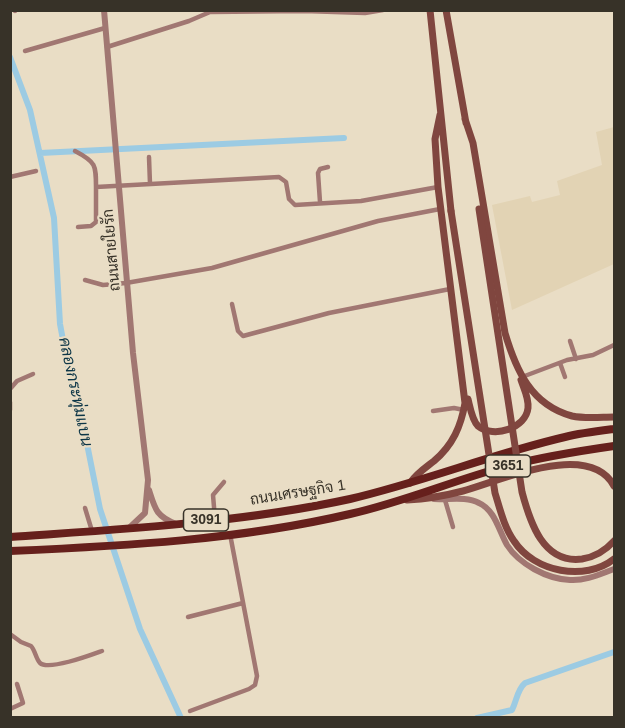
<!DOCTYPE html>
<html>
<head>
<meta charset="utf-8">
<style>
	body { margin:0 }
	#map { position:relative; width:625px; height:728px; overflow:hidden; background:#e9ddc5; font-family:Helvetica,sans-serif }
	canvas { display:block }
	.frame { position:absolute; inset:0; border:12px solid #373228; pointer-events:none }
</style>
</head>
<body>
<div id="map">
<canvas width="625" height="728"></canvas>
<div class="frame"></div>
</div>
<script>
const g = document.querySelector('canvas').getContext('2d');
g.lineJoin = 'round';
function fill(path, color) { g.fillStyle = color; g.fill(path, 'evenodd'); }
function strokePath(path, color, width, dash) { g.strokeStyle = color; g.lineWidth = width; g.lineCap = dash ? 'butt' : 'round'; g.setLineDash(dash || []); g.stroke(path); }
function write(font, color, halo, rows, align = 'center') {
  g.font = font + ' Helvetica,Sarabun,sans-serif'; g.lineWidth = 4.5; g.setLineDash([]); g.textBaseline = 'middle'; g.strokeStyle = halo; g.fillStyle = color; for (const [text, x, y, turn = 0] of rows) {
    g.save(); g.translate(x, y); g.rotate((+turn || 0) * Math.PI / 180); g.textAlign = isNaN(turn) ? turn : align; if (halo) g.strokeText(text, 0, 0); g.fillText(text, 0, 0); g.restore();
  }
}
const built = new Path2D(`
	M614,127V264L512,310L492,205L530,196L532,202L560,195L557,181L602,165L596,132Z`);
const canal = new Path2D(`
	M10,57L30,110L54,218L60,324L72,388L86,439L100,509L140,629L181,718
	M40,153L344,138
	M477,718L512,710C517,700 517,690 525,683L614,652`);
const minor = new Path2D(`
	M15,10V11
	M107,47L189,21L210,12L304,11L365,13L383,10
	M25,51L105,28
	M75,151C96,162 96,165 96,187
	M149,157L150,184
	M10,177L36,171
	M320,202L318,173L320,169L328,167
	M78,227L91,226L96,222V187L279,177L286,182L289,199L295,205L361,201L438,187
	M85,280L103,285L126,283L212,268L378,221L440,209
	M232,304L238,331L243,336L329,313L450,289
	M570,341L576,359
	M560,363L565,377
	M522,377L567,360L593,355L614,345
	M10,389L17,381L33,374
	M10,402V410
	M433,411L454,408L464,410
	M445,500L453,527
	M85,508L92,531
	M215,519L213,495L224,482
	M188,617L243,603
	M10,634L21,642L31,646C35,650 36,659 40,663C49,671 91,655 102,651
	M10,709L23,703L17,684
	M190,711L249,689L255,685L257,676L230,534`);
const tertiary = new Path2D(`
	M104,10L133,353L148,480L145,513L129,528
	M149,490C155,509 156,516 176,524
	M434,499C448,500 466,496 479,503C495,510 499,531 507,545C519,564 547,579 570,580C586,581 600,574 614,569`);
const secondary = new Path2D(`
	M430,10L451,211
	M446,10L466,123
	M465,119L473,143L505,333C516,370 531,405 572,416C585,419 602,417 614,417
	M468,399C470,407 472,420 478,426C494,439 526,428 528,408C529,398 524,389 521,380
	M410,483C417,473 425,468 434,461C453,445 461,426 465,403L438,187L435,139L440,115
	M407,500C426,499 444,496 463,491C500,481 589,440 614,486`);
const primary = new Path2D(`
	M10,537C123,529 240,523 350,499C423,482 492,454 565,437C581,433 598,431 614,429
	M10,551C124,546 239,540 350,514C404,502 454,480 507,466C542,457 579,451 614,446`);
const secondaryBridge = new Path2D(`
	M479,209L522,492C530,522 543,564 582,559C595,557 605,551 614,541
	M451,211L495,493C500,509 504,527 514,541C534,572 585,582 614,559`);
const shields = [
	[508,466,45],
	[206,520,45]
];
const shieldNames = [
	["3651",508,466],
	["3091",206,520]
];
const streetNames = [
	["ถนนสายใยรัก",112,250,-95],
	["ถนนเศรษฐกิจ 1",298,493,-9]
];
const waterNames = [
	["คลองกระทุ่มแบน",75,392,78]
];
fill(built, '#e2d3b4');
strokePath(canal, '#9ccbe3', 6);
strokePath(minor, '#a17772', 4.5);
strokePath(tertiary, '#a17772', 6);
strokePath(secondary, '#80463f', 7);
strokePath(primary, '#66201c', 8);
strokePath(secondaryBridge, '#80463f', 7);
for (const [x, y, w] of shields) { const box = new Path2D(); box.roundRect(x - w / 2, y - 11, w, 22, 4.5); g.fillStyle = '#e9ddc5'; g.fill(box); strokePath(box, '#373228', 1.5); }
write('bold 14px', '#373228', null, shieldNames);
write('15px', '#373228', '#e9ddc5', streetNames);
write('italic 16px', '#0d3647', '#e9ddc5', waterNames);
</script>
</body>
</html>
